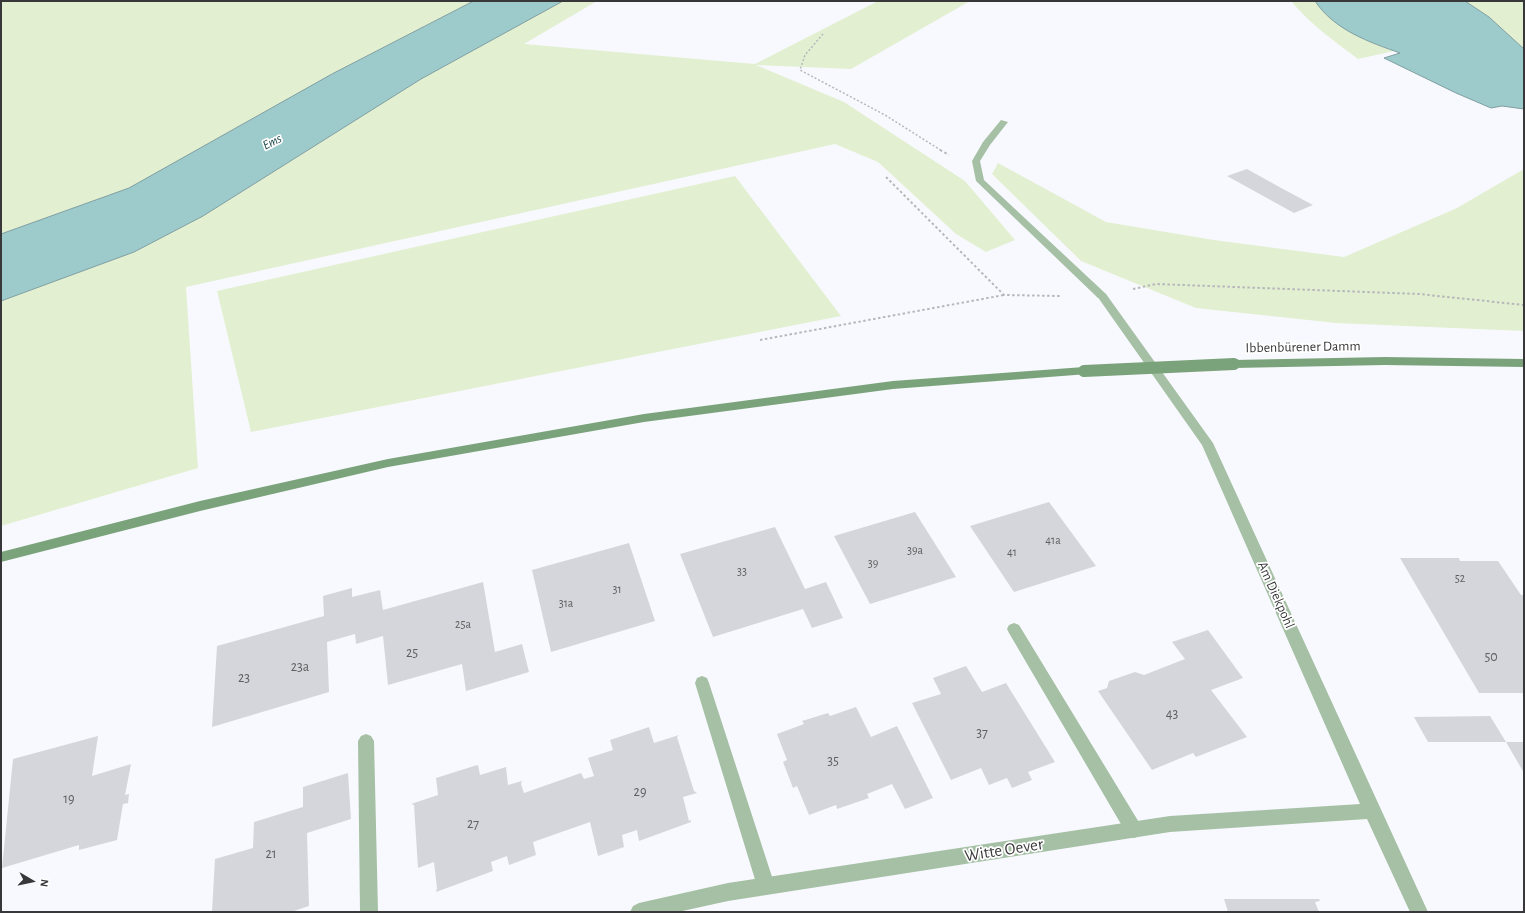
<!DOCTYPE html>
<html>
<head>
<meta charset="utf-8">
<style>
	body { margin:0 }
	#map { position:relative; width:1525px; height:913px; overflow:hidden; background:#f8f9fe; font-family:"Alegreya Sans",sans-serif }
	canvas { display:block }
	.frame { position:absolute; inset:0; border:2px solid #38383a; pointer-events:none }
	.north { position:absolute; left:12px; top:861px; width:40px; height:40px; -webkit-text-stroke:3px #fff; paint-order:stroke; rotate:99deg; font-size:11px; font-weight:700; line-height:16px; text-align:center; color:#38383a }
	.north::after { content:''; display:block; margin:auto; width:14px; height:18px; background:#38383a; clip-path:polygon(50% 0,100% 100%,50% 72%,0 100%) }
</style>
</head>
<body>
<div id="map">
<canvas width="1525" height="913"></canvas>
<div class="frame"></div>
<div class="north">N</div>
</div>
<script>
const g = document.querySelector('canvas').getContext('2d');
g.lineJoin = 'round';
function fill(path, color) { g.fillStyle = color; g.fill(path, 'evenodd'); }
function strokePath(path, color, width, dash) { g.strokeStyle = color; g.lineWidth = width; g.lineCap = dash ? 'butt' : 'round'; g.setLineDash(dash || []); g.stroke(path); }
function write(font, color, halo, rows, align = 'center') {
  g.font = font + ' "Alegreya Sans",sans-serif'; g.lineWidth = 3.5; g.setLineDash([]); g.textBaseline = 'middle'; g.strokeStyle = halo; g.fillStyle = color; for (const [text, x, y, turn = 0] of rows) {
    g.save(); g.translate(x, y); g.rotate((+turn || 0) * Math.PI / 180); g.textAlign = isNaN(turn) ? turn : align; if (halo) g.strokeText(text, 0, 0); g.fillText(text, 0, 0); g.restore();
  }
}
const green = new Path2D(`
	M1,1H474L332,74L129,188L1,234Z
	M563,1H597L524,44L755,64L878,1H970L851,69L756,65L844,102L965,181L1015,240L986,252L956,234L878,162L835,144L186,287L198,468L1,526V301L134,252L203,216L421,79Z
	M1291,1H1315C1333,28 1365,40 1394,51L1358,59C1334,41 1310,24 1291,1Z
	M1465,1H1524V49L1489,17Z
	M998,163L1106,222L1214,240L1344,257L1457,208L1524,169V331L1336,323L1196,308L1081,261L992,174Z
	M735,176L841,316L251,432L217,291Z`);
const water = new Path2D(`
	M474,1H563L421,79L203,216L134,252L1,301V234L129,188L332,74Z
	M1315,1H1465L1489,17L1524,49V109L1502,106L1491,108L1456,93L1384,58L1400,53C1369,42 1334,30 1315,1Z`);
const building = new Path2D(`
	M1247,169L1283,189L1313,205L1294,213L1227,176Z
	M1049,502L1096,566L1014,592L970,526Z
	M915,512L956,577L870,604L834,536Z
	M775,527L805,589L826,582L843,618L812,628L803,609L713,637L680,554Z
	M629,543L655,621L551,652L532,570Z
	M1400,558H1459L1460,561H1498L1521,595H1524V693H1479Z
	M483,582L495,652L522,644L529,672L466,691L462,664L388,685L383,636L356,644L355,634L327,642L329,692L212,727L217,646L324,616L323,596L352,588V597L380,590L383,610Z
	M1208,630L1243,678L1211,690L1247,737L1196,757L1193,753L1152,770L1098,691L1107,688L1109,681L1135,672L1144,675L1185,659L1172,642Z
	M966,666L982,692L1006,683L1055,762L1028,772L1032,780L1012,788L1007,778L989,785L981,768L951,780L912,703L941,694L933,678Z
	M856,707L871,737L897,726L933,798L905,809L892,784L867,794L869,798L837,809L836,805L809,815L797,786L793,788L783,762L787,760L777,734L804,724L802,721L828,713L830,716Z
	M1490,716L1506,742H1524V773L1506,742H1428L1414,717Z
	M649,727L654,743L679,735L677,737L694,791L697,793L683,797L689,821L691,820V822L639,841L637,830L622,835L624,847L598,856L590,822L533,842L536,855L509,865L507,856L491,862L493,871L436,892L437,888L434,862L418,868L414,805L411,804L438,795L436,778L474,766L478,765L480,775L506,767L508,785L522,781L521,784L524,793L581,773L584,779L594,776L588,758L613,750L610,740Z
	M98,736L92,776L131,764L125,795L129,794L128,803L123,804L117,840L79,850V845L2,868L13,759Z
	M348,773L351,819L307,833L309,906L291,912H212L215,859L253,848L254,822L303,807V787Z
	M1224,899H1319L1320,901L1315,902L1319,912H1228Z`);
const pathFar1 = new Path2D(`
	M823,34L805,55L800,70L885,115L942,151`);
const path = new Path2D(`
	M940,150L949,155
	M886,177L1004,295L1061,296
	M1133,289L1156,284L1419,294L1524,305
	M760,340L1004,295`);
const service = new Path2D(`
	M1001,120L1008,122L990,145L980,161L984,180L1106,294L1107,296L1106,298H1098L976,181L972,161L983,142Z
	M1014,623L1019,625L1140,824L1142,830L1140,836L1134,838L1128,836L1009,633L1007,629L1009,625Z
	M702,676L707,678L709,683L775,886L772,892L766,895L760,892L757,886L695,683L697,678Z
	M366,734L371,736L374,741L378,912H360L358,741L361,736Z`);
const minor = new Path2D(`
	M1102,293L1106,294L1213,443L1428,912H1410L1367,819L1170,832L728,901L678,912H630L633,906L639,903L728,883L1170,816L1360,804L1202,445L1097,296Z`);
const secondary = new Path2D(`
	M1385,357L1524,359V367L1385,365L1234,368L1229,364L1234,360Z
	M1084,367L1089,371L1088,374L893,389L644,422L388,467L200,511L1,562V552L200,501L388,459L644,414L893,381Z`);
const secondaryBridge = new Path2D(`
	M1084,371L1234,364`);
const numberNames = [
	["41a",1053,540],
	["39a",915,550],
	["41",1012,552],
	["39",873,563],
	["33",742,571],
	["52",1460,578],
	["31",617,589],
	["31a",566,603],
	["25a",463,624]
];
const farWaternames = [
	["Ems",272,142,-27]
];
const streetNames = [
	["Ibbenbürener Damm",1303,347,-1],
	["Am Diekpohl",1276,595,66]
];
const nearNumbernames = [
	["25",412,653],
	["50",1491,657],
	["23a",300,667],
	["23",244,678],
	["43",1172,714],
	["37",982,733],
	["35",833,761],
	["29",640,792],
	["19",69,799],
	["27",473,824],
	["21",271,854]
];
const nearStreetnames = [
	["Witte Oever",1004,850,-9]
];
fill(green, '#e3efd1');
fill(water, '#9dcacb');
strokePath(water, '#7f9ea0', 1);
fill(building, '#d5d6db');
strokePath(pathFar1, '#b7b7bb', 1.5, [2, 2]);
strokePath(path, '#b7b7bb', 2, [2.5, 2.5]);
fill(service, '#a5c0a4');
fill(minor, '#a5c0a4');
fill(secondary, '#7ba37b');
strokePath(secondaryBridge, '#7ba37b', 12);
write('12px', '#5f6062', null, numberNames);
write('italic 13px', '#133e3f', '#fff', farWaternames);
write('14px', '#38383a', '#fff', streetNames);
write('14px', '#5f6062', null, nearNumbernames);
write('17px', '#38383a', '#fff', nearStreetnames);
</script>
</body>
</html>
